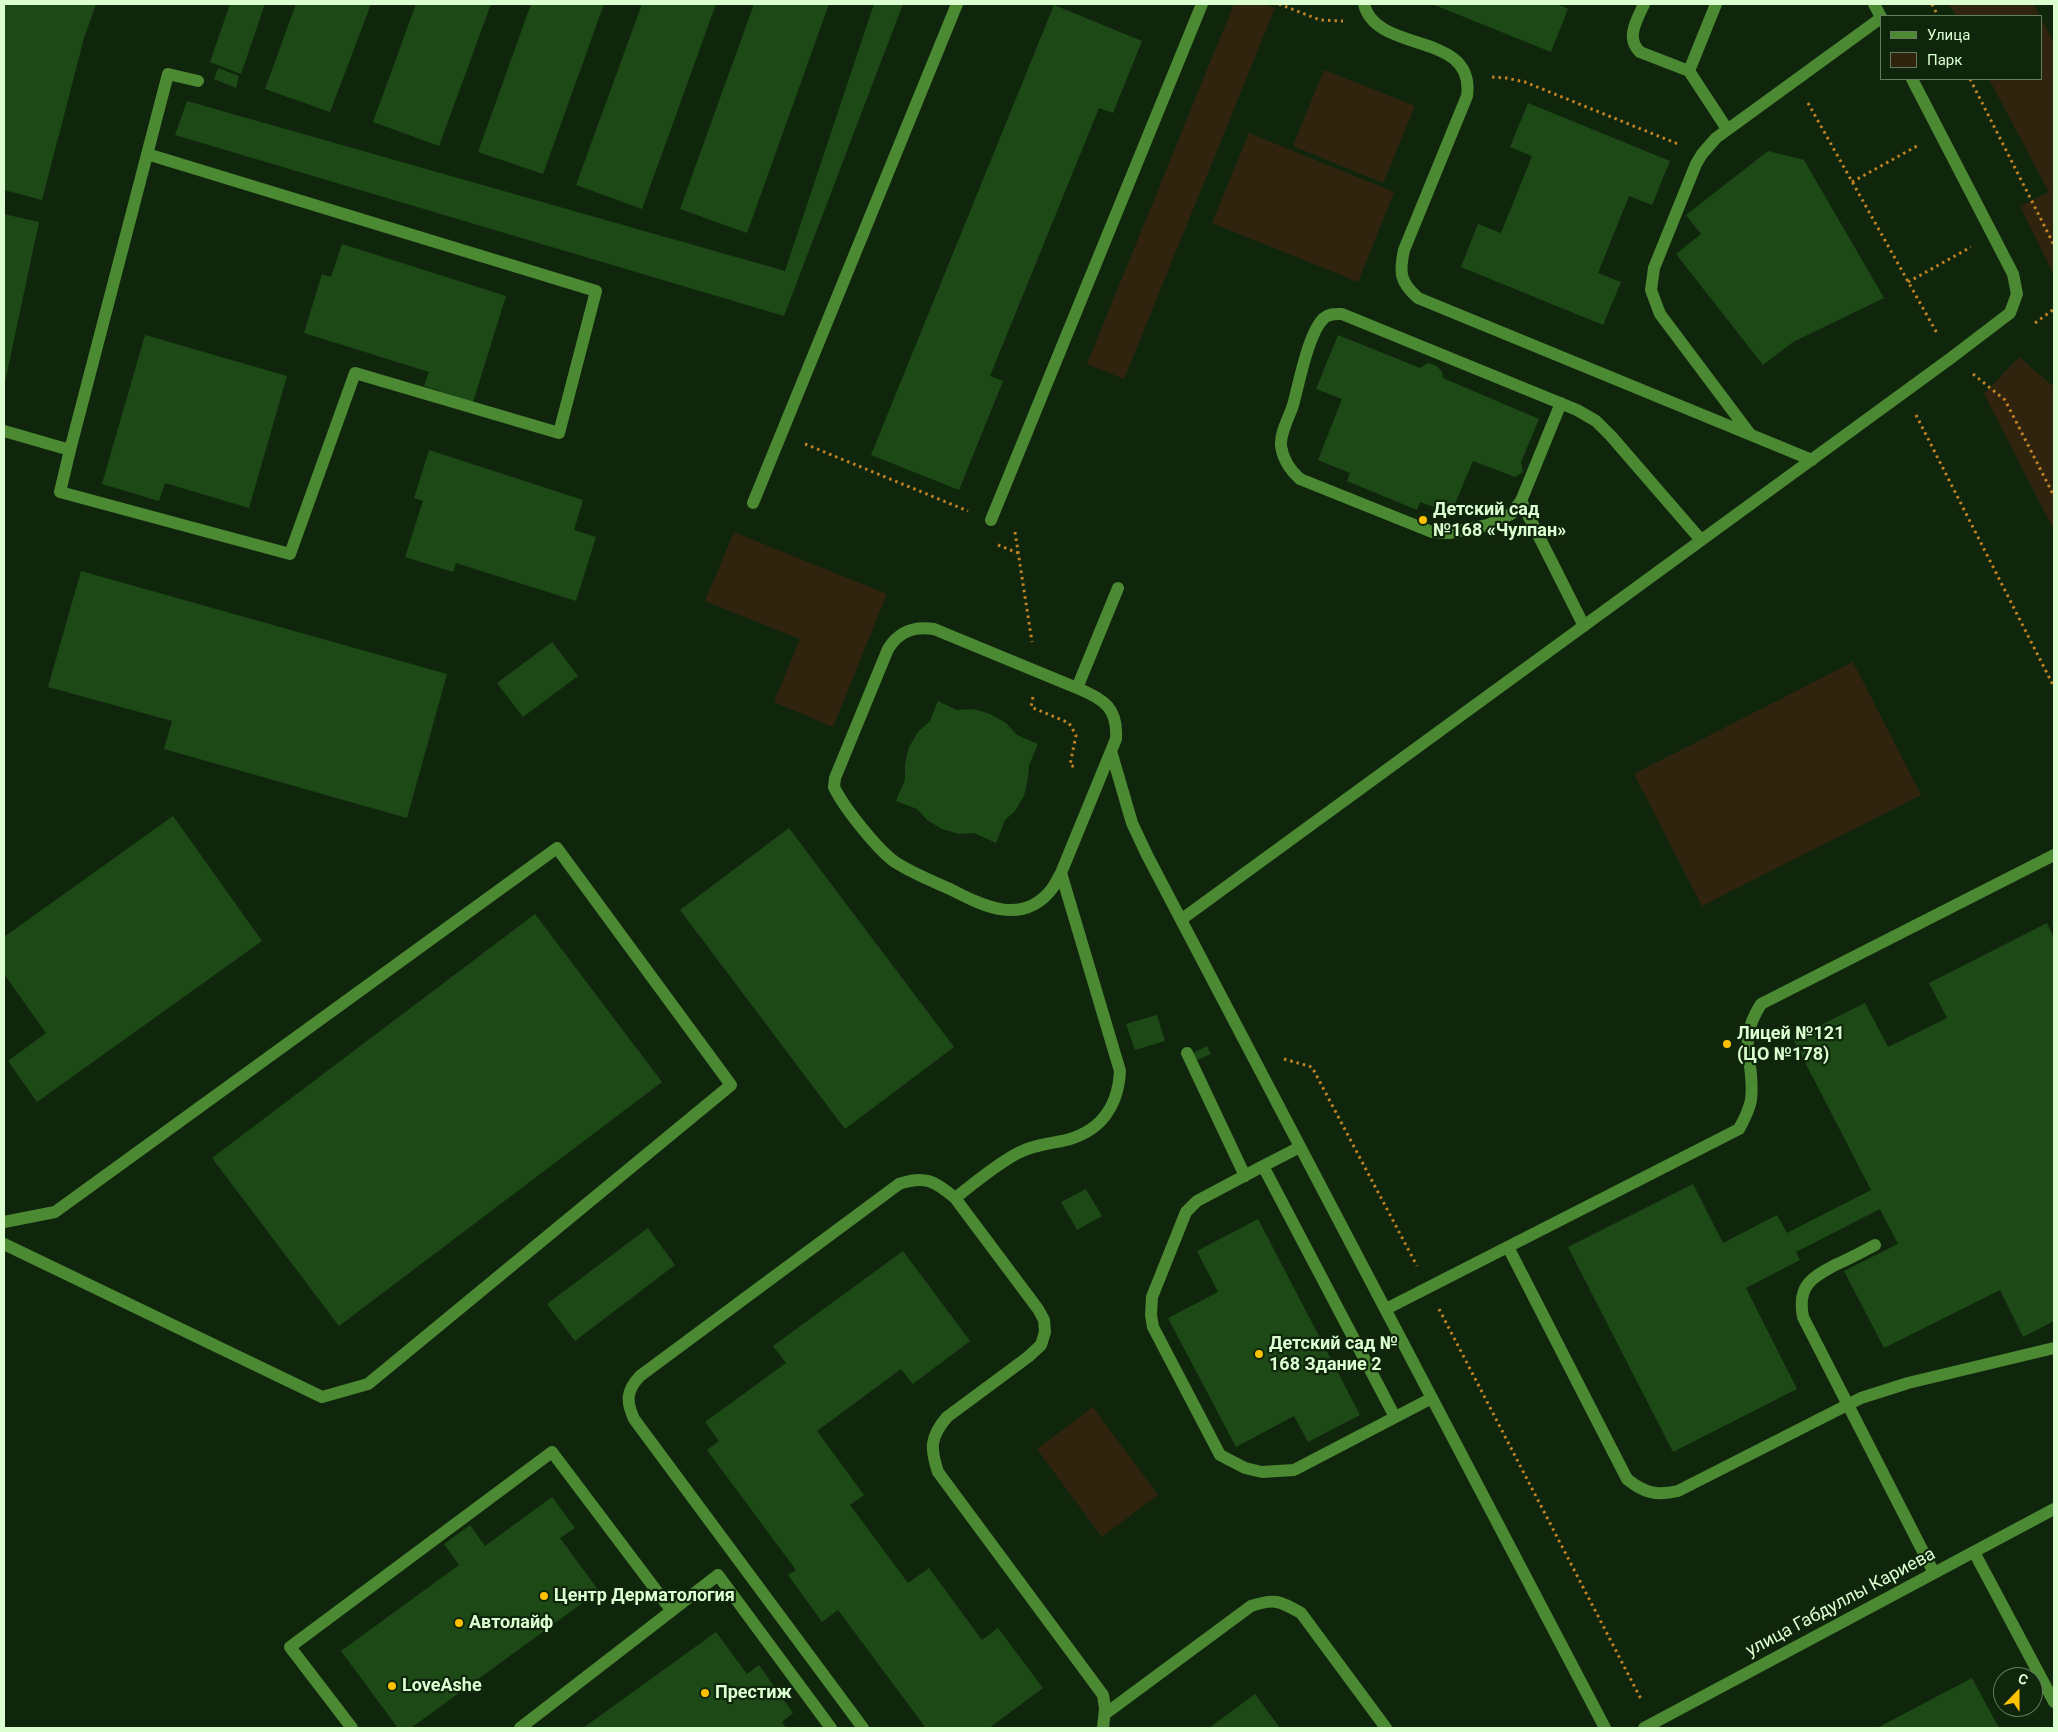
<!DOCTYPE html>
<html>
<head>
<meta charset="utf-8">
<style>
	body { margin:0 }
	#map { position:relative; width:2058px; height:1732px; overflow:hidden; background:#10260c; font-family:Roboto,sans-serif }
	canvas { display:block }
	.frame { position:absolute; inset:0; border:5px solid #dbffd1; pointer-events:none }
	.legend { position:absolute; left:1880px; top:15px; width:162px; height:65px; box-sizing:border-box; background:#10260c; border:1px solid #617d5b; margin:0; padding:6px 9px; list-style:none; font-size:15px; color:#dbffd1 }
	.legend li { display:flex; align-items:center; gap:10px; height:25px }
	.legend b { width:25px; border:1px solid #617d5b }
	.north { position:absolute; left:1993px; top:1667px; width:50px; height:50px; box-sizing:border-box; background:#10260c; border:1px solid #617d5b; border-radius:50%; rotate:22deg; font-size:14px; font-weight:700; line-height:20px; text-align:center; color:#dbffd1 }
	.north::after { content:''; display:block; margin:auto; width:18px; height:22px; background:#fcc200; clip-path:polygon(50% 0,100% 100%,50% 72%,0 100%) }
</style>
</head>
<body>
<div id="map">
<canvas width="2058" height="1732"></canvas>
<div class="frame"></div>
<ul class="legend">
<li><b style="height:6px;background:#4c8933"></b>Улица</li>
<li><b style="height:14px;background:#30240f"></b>Парк</li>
</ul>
<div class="north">С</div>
</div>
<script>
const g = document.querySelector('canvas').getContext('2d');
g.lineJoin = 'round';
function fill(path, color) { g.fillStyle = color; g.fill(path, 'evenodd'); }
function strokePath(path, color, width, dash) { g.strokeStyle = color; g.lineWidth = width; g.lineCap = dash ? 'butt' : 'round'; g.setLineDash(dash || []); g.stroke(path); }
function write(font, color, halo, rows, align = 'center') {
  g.font = font + ' Roboto,sans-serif'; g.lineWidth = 4.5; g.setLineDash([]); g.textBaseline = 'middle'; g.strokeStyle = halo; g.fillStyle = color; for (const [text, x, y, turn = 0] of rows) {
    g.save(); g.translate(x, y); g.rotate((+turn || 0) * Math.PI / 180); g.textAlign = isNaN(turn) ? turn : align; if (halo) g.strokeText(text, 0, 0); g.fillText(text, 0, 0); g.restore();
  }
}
const green = new Path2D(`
	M1234,4H1264L1275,8L1124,379L1087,364Z
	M1949,4H2033L2040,16H1956Z
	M2042,20L2054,43V275L2020,206L2049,192L1989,79H2042Z
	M1324,70L1415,106L1383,183L1293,146Z
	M1249,133L1394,192L1358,282L1212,223Z
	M2019,357L2054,387V530L1984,394Z
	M734,532L887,594L833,727L774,702L800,639L705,601Z
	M1853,662L1921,795L1702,906L1634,774Z
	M1093,1407L1158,1495L1102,1537L1037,1449Z`);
const building = new Path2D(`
	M4,4H96L84,38L42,200L4,190Z
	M230,4H265L241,74L210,62Z
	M296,4H371L330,112L265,89Z
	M416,4H491L439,146L373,122Z
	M531,4H604L543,174L478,152Z
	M642,4H716L642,209L576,185Z
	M754,4H829L747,233L680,209Z
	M874,4H903L784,316L175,135L187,101L785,271Z
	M1432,4H1557L1568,9L1551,52Z
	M1054,5L1142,41L1113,113L1099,108L990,376L1003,381L959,490L871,455Z
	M218,68L239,76L236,88L214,79Z
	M1528,103L1670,161L1652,205L1629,196L1598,273L1621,282L1603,325L1461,267L1478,224L1501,233L1532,156L1510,147Z
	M1768,151L1804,160L1884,298L1793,342L1763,365L1676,254L1701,234L1686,215Z
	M4,214L39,222L5,382H4Z
	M342,244L506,296L473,402L424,386L429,372L304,333L322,274L331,277Z
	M145,335L287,376L249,508L165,483L159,501L102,484Z
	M1338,335L1420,368L1428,363L1437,366L1442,372L1443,378L1539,419L1521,462L1523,472L1515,477L1473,461L1451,513L1420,502L1417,510L1347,481L1350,473L1318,460L1342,399L1316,389Z
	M429,450L583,500L574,530L596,537L576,601L456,563L453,572L405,557L423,501L414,498Z
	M81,571L447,674L407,818L164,749L172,721L48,687Z
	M552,642L578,676L523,717L497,683Z
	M938,701L957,710L974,709L990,714L1006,723L1017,735L1038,744L1029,765L1028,778L1024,796L1015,811L1005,820L996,843L974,833L959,834L942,829L927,820L917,809L896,801L905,780V764L909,747L918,732L930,721Z
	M173,816L262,941L37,1102L8,1061L46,1033L4,974V937Z
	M789,828L954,1047L845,1129L680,910Z
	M535,914L662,1082L339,1326L212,1158Z
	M2047,923L2054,938V1321L2023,1337L2000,1290L1884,1348L1844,1271L1898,1244L1880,1209L1796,1252L1800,1260L1746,1288L1797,1389L1673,1452L1568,1247L1693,1184L1723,1243L1777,1215L1787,1233L1871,1190L1793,1039L1865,1003L1888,1047L1947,1018L1929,983Z
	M1157,1015L1165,1041L1135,1050L1126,1024Z
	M1207,1046L1211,1054L1197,1060L1193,1053Z
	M1086,1189L1102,1216L1077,1230L1061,1202Z
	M1258,1219L1360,1415L1308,1442L1294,1416L1236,1447L1168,1318L1218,1292L1197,1251Z
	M648,1228L675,1265L575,1341L547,1304Z
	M903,1251L970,1341L913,1384L901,1369L817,1431L864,1495L850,1505L908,1583L929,1568L982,1640L998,1628L1043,1688L989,1728H926L838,1610L822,1622L788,1575L796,1570L707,1450L719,1441L705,1422L786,1363L773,1346Z
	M552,1497L575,1528L560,1538L599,1591L411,1728H398L341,1651L459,1565L444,1544L470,1525L485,1546Z
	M716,1632L747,1674L759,1665L793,1713L782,1722L786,1728H583Z
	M1972,1678L1999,1728H1877Z
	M1255,1694L1280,1728H1209Z`);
const path = new Path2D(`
	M1279,4L1320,20L1343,21
	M1932,4L1938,16
	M1492,77L1506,78L1525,82L1678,144
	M1970,79L2054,245
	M1808,103L1938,335
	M1852,182L1917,146
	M1908,282L1971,247
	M2035,323L2054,309
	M1973,374L2005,400L2054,496
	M1916,415L2054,687
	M805,444L968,511
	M1015,532L1032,642
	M998,545L1018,553
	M1033,697L1031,707L1069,723L1076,735L1070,765L1077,768
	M1284,1059L1312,1067L1417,1266
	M1439,1309L1642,1701`);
const minor = new Path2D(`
	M1364,4C1376,55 1476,30 1467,96L1404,250C1399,273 1400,282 1418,298L1812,460
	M1644,4C1637,20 1625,38 1640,52L1689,71L1716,4
	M1874,4L1882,19
	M1689,71L1727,129
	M1561,403L1521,501L1511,514L1488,525L1449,533L1432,532L1300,479C1290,470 1283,460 1281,446C1280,432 1289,418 1293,405C1299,384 1308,333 1324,318C1330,313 1336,314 1342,314L1577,410L1596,421L1611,436L1701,540
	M4,431L70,450L168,74L198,81
	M1750,434L1660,314L1651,290L1654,268L1696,164L1702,154L1716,138L1881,18
	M70,450L60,492L290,554L355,373L559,433L596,291L147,154
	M1521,501L1584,626
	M753,503L957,4
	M991,520L1202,4
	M1077,688L934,629C914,626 899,631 888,649L835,778L834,787L836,791C846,810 878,850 895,862C912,873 932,881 950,889C983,906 1022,926 1051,890C1055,885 1058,878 1061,873L1116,739C1118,708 1104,699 1077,688L1118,588
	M1111,751L1132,823L1147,855L1605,1728
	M1182,919L1951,358L2010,313L2017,294L2013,274L1912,79
	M1187,1053L1245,1176
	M1263,1166L1300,1147
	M955,1198C975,1183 995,1165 1018,1153C1031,1146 1046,1144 1062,1141C1099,1133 1118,1108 1120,1071L1061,873
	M4,1222L55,1212L557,848L731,1085L368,1384L322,1397L4,1244
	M1875,1245C1862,1252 1849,1259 1835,1265C1811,1278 1797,1286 1803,1317L1934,1573
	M1508,1247L1627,1479C1644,1493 1657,1496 1678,1491L1861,1398L1908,1383L2054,1348
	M1386,1309L1739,1129C1744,1120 1749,1110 1751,1100C1756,1060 1735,1045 1761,1004L2054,855
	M1395,1417L1263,1166L1197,1201L1186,1212L1152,1297L1151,1315L1153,1327L1220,1455L1245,1468L1262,1472L1294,1470L1432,1398
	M1974,1552L2054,1702
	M1105,1714L1251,1606C1275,1598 1280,1601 1301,1613L1386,1728
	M352,1728L290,1647L552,1452L671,1610
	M520,1728L718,1575L831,1728
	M863,1728L634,1419C626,1401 626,1391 640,1376L899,1184C925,1175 935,1181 955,1198L1038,1309L1044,1320L1045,1332L1041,1345L1028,1357L947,1417C930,1437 930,1448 938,1472L1103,1695L1105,1708L1103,1728
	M1644,1728L2054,1509`);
const markers = [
	[1423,520,5,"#fcc200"],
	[1727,1044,5,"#fcc200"],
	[1259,1354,5,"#fcc200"],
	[544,1596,5,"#fcc200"],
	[459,1623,5,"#fcc200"],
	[392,1686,5,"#fcc200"],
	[705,1693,5,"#fcc200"]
];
const poiNames = [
	["Детский сад",1433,510],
	["№168 «Чулпан»",1433,531],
	["Лицей №121",1737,1034],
	["(ЦО №178)",1737,1055],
	["Детский сад №",1269,1344],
	["168 Здание 2",1269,1365],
	["Центр Дерматология",554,1596],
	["Автолайф",469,1623],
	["LoveAshe",402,1686],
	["Престиж",715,1693]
];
const streetNames = [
	["улица Габдуллы Кариева",1841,1603,-28]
];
fill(green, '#30240f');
fill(building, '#1d4917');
strokePath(path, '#c18323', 3, [2.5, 4]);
strokePath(minor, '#4c8933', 12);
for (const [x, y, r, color] of markers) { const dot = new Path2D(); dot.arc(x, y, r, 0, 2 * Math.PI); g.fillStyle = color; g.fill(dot); strokePath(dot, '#10260c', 2); }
write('bold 18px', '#dbffd1', '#10260c', poiNames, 'left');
write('18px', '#dbffd1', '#10260c', streetNames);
</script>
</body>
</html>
